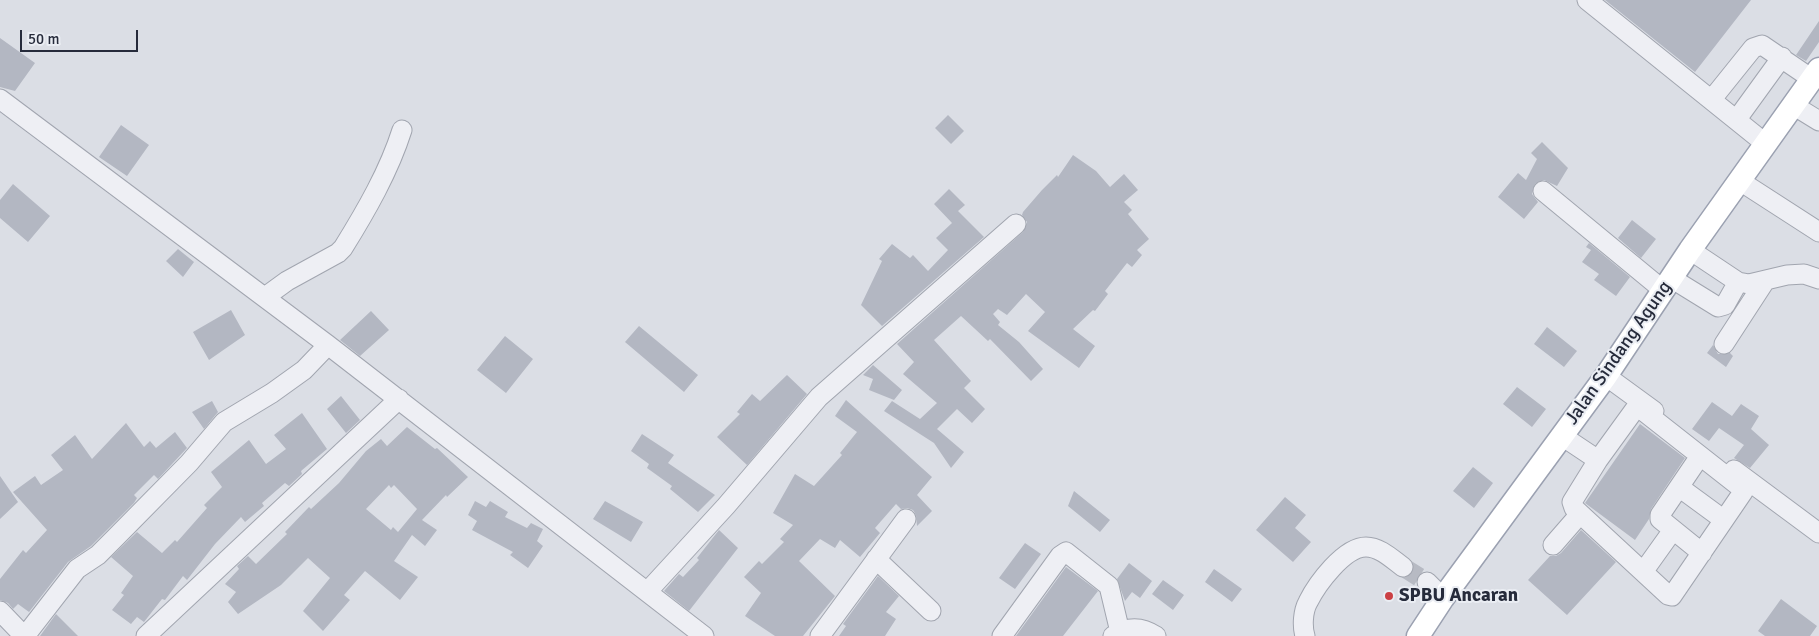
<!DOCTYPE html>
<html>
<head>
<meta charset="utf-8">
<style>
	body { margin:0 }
	#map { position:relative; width:1819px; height:636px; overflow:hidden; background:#dbdee5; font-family:Signika,sans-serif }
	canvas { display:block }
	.scale { position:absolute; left:20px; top:30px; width:118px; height:22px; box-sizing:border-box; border:2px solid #262b3b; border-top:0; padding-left:6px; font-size:15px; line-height:18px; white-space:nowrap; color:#262b3b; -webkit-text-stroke:4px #eaedf3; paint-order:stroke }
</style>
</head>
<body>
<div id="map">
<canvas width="1819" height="636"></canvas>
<div class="scale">50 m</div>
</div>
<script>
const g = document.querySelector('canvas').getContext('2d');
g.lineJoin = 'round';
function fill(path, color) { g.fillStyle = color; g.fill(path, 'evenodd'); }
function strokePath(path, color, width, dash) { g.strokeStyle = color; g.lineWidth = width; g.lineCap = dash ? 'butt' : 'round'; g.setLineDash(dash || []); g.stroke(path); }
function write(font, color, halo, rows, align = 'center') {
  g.font = font + ' Signika,sans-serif'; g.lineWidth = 4; g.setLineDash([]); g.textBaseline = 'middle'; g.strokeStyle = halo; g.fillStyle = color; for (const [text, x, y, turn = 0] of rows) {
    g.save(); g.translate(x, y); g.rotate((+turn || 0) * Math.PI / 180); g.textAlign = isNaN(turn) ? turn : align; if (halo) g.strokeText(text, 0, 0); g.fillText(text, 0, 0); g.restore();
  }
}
const building = new Path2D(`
	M1605,0H1751L1695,72Z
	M1819,21V42L1806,61L1796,55Z
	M0,38L35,63L15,91L0,87Z
	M948,115L964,131L951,144L935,128Z
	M121,125L149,145L127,176L99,157Z
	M1542,142L1568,168L1557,186L1544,180L1535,184L1532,194L1538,202L1524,219L1498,197L1518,173L1526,180L1537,159L1531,153Z
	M1073,155L1096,171L1110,187L1124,174L1138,190L1124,202L1132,210L1128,214L1149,239L1137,250L1142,255L1132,267L1127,263L1105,291L1108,294L1095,311L1093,310L1073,329L1095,346L1079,368L1028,331L1045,312L1026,294L1007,315L998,309L993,314L1000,322L998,325L1019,342L1043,369L1031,381L990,339L988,341L961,316L934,340L971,381L964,388L985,409L972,423L957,409L937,429L964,452L951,468L934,443L884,411L892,401L920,419L937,403L903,374L914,362L897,344L1023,232L1027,222L1022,215L1023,212L1042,190L1057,175L1058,177Z
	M13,184L50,216L28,242L0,218V200Z
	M949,189L965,205L958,211L984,237L882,326L861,305L882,261L879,259L892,244L910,258L913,255L928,271L948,250L936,238L952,223L934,204Z
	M1632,220L1656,239L1641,258L1618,238Z
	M1589,243L1630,277L1616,296L1594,280L1599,274L1582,262L1591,250L1586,247Z
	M178,249L194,262L183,277L166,261Z
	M231,310L245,335L209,360L193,332Z
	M371,311L389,330L360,356L340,340Z
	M639,326L698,375L684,392L625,342Z
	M1547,327L1577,351L1564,367L1534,344Z
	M505,336L533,359L506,393L477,370Z
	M1713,345L1718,354L1730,353L1733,356L1726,367L1707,353Z
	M873,365L902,390L894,400L869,390L873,379L863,375Z
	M787,375L807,394L747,465L717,437L740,414L737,412L752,394L760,401Z
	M1517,387L1546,409L1532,427L1503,404Z
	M341,396L360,420L346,433L327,409Z
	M846,400L932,477L917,495L932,511L917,526L916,515L913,510L907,508L901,509L896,504L875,528L880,533L860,557L840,540L835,548L820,539L799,561L835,596L803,636H775L745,616L761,593L744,577L759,561L762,564L784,542L780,539L793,525L773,513L795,474L814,486L842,455L840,453L857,432L835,416Z
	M212,401L218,412L204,429L192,412Z
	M1712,402L1732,416L1741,404L1759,416L1751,429L1769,445L1750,468L1734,458L1744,445L1719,428L1709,441L1692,429Z
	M302,413L327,449L301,471L302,474L289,486L285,483L262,503L264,506L245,522L241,517L215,544L187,580L183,576L165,600L162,599L144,622L137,617L131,624L112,610L124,595L121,593L133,576L111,557L137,532L162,553L175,540L177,542L207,508L204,505L222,487L211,472L249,440L266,464L286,449L274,435Z
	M126,423L144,447L150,441L156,448L175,432L187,448L158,479L154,475L134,495L137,498L134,503L91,546L68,562L29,612L18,604L13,609L8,603L0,600V579L23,550L26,553L47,530L13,492L35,476L41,485L63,470L51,455L75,435L92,459Z
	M1640,424L1685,458L1651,509L1649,519L1635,540L1585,503Z
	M407,427L435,449L437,448L468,477L447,497L446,495L422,520L437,530L425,546L412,535L394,561L418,577L400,600L365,571L344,595L350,600L323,631L303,611L330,578L308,558L281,585L238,614L228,602L236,592L225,584L239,569L237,566L248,556L256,564L287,534L285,532L309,507L311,509L339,483L366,451L381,439L387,446ZM389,485L391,488L394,485L417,509L398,532L393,527L391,530L366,509Z
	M642,434L674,455L668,463L715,495L698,512L670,489L672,486L647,468L649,464L631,451Z
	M1473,467L1493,483L1474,508L1453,491Z
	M0,476L18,502L0,519Z
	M1074,491L1110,520L1100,532L1068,506Z
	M1285,497L1306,515L1295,528L1311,542L1293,562L1256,530Z
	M475,501L486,507L490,501L508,512L505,517L527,528L531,523L543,529L537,541L543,546L528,568L510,555L513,552L472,530L477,521L468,515Z
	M605,501L643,522L631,542L593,519Z
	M719,530L738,548L689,611L664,591L679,574L683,577L699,560L697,558Z
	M1581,530L1616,562L1567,615L1528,580L1550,556H1556L1561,553Z
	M1025,543L1041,554L1015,589L999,578Z
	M1129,563L1152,581L1140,598L1132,592L1125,601L1117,579Z
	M1066,567L1098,591L1063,636H1016Z
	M1214,569L1242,589L1232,602L1205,582Z
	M878,576L899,596L886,612L896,619L885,636H839L846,626L843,624Z
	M1163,580L1184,595L1173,610L1152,594Z
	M1781,599L1817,626L1810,636H1765L1758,631Z
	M56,614L78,636H40Z`);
const minorTunnel = new Path2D(`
	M1403,567L1427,582`);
const minor = new Path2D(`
	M1587,0L1766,144
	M0,99L328,345L704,636
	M1712,99L1753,48L1762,45L1812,79
	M1793,105L1819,121
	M1737,119L1782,57
	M1740,181L1819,232
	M1543,191L1663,290
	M1690,250L1738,282L1749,284L1787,275L1804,274L1819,279
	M1671,278L1718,307L1725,305L1738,282
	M265,297L287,281L338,253L343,248C366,211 389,171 402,130
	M1724,344L1765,281
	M1606,376L1654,411
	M1635,409L1642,410L1740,487L1743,492L1672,596L1668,595L1574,508L1572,502L1598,460Z
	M1562,436L1598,460
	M1700,456L1660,515V519L1702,553
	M1734,470L1819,533
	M1679,487L1724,520
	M1553,545L1580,514
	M876,559L931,611
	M1643,572L1673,530
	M1427,582L1443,598
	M647,592L726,506L819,397L1016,224
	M0,611L24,636
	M25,636L77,569L98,555L115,538L189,463L224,422L272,393L304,370L328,345
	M146,636L399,399
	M820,636L906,519
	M1002,636L1060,556L1066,552L1109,586L1120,632
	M1113,636C1128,626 1141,626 1156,636
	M1305,636C1302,626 1303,611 1308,602C1317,584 1344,547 1366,547C1380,547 1392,559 1403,567`);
const major = new Path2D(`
	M1418,636L1443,598L1606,376L1690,250L1819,69`);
const markers = [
	[1389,596,5,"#cb4044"]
];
const streetNames = [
	["Jalan Sindang Agung",1619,353,-55]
];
const poiNames = [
	["SPBU Ancaran",1399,596]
];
fill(building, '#b3b7c2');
strokePath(minorTunnel, '#b7bac3', 19, [19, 9]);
strokePath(minor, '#a1a5af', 21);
strokePath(major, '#9ba1b1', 25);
strokePath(minor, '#eeeff4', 19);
strokePath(major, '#fff', 22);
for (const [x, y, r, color] of markers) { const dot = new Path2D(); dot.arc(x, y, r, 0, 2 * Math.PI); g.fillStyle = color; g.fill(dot); strokePath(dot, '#eaedf3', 2); }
write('19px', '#262b3b', '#eaedf3', streetNames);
write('bold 19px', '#262b3b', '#eaedf3', poiNames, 'left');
</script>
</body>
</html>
